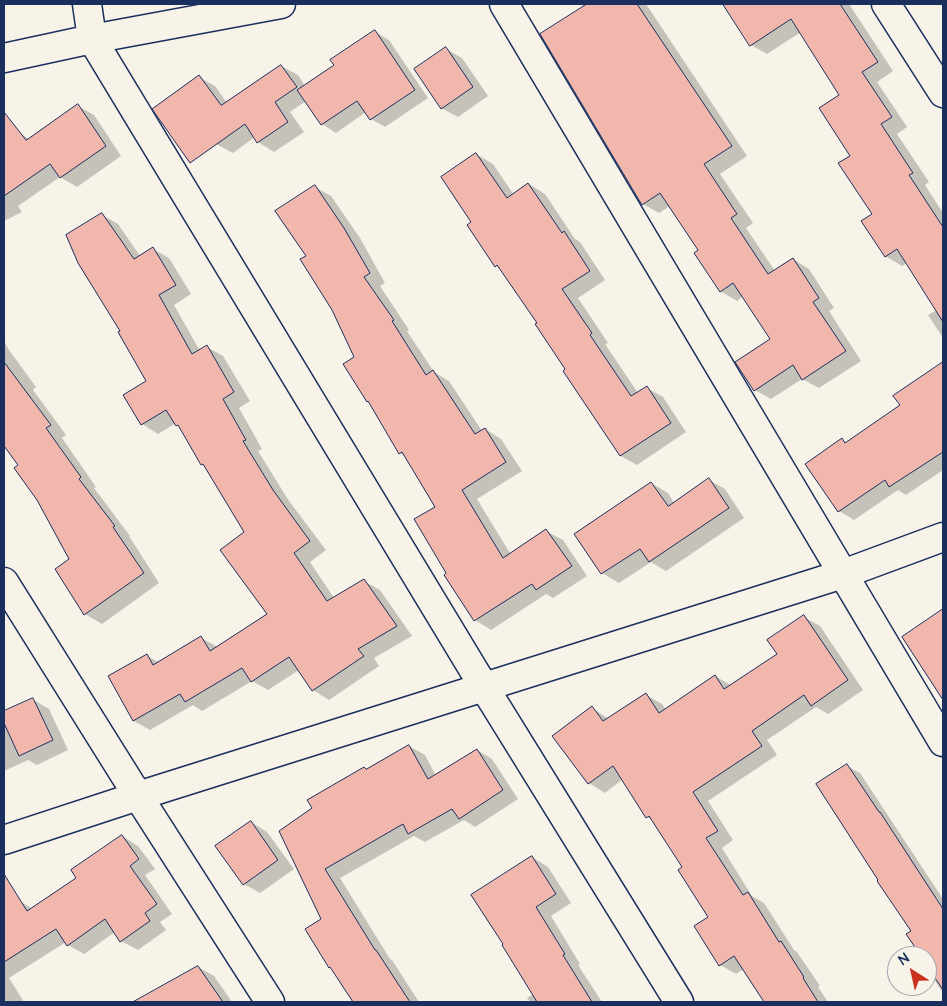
<!DOCTYPE html>
<html>
<head>
<meta charset="utf-8">
<style>
	body { margin:0 }
	#map { position:relative; width:947px; height:1006px; overflow:hidden; background:#f7f3e8; font-family:"Architects Daughter",sans-serif }
	canvas { display:block }
	.frame { position:absolute; inset:0; border:5px solid #1b2f5e; pointer-events:none }
	.north { position:absolute; left:887px; top:946px; width:50px; height:50px; box-sizing:border-box; background:#f7f3e8; border:1px solid #9fa5b1; border-radius:50%; rotate:325deg; font-size:14px; font-weight:700; line-height:20px; text-align:center; color:#1b2f5e }
	.north::after { content:''; display:block; margin:auto; width:18px; height:22px; background:#c8321e; clip-path:polygon(50% 0,100% 100%,50% 72%,0 100%) }
</style>
</head>
<body>
<div id="map">
<canvas width="947" height="1006"></canvas>
<div class="frame"></div>
<div class="north">N</div>
</div>
<script>
const g = document.querySelector('canvas').getContext('2d');
g.lineJoin = 'round';
function fill(path, color) { g.fillStyle = color; g.fill(path, 'evenodd'); }
function strokePath(path, color, width, dash) { g.strokeStyle = color; g.lineWidth = width; g.lineCap = dash ? 'butt' : 'round'; g.setLineDash(dash || []); g.stroke(path); }
const shadow = new Path2D(`
	M582,4H646L747,156L720,174L753,223L746,228L775,271L793,259L809,269L834,308L829,311L861,361L819,388L802,379L771,399L755,390L772,339L743,296L737,301L720,291L699,251L670,206L659,213L643,204L584,7Z
	M724,4H849L893,71L877,82L907,127L897,134L929,182L925,185L943,213V338L928,315L937,310L907,263L902,266L885,256L874,214L851,156L841,96L801,32L767,54L751,45Z
	M375,32L389,40L428,98L385,127L371,119L366,112L336,133L322,124L306,101L290,112L304,132L274,152L258,142L255,137L233,153L216,144L199,77L215,86L227,103L281,66L298,75L305,86L335,65Z
	M446,49L462,58L488,96L458,117L441,108Z
	M78,106L94,115L121,156L77,187L60,177L18,206L22,212L4,221V143L20,133L29,139Z
	M476,154L493,164L514,195L529,184L545,194L575,239L580,242L605,280L578,298L608,343L605,344L638,393L647,388L663,397L686,432L637,465L621,456L565,371L567,370L539,324L502,270L496,266L472,222Z
	M315,187L331,196L360,238L385,283L380,286L409,330L407,331L434,372L449,381L482,431L485,429L501,439L522,471L477,499L511,555L546,531L563,540L587,576L553,598L546,594L491,630L475,620L447,574L436,508L405,456L400,453L369,402L368,401L356,357L307,256Z
	M102,215L118,224L140,256L153,249L169,258L191,294L174,305L200,351L207,347L223,356L250,401L239,408L262,449L258,451L289,501L326,550L310,562L334,598L364,581L380,590L412,636L374,658L379,666L329,700L313,690L299,670L268,690L252,681L202,711L193,705L150,730L134,721L109,677L147,656L160,663L201,638L218,647L269,614L246,532L206,467L202,464L181,428L176,423L158,434L142,424L148,382L122,331L90,280L86,277L67,236Z
	M4,341L9,350L36,387L33,390L66,435L62,438L96,487L94,488L130,536H129L159,583L102,624L85,614L57,569L71,559L20,465L4,444Z
	M943,363V470L906,495L898,490L854,520L839,511L842,440L847,443L902,406L895,396Z
	M709,480L725,489L744,518L666,571L651,562L619,583L602,573L576,534L651,483L668,493L674,503Z
	M943,611V681L942,682Z
	M804,617L820,626L863,690L828,714L816,707L767,740L777,755L708,801L733,840L722,848L752,896L764,903L794,950L797,952L820,986L818,987L828,1002H765L744,969L736,974L720,965L709,918L684,868L652,820L647,817L623,779L605,793L589,783L592,708L609,719L646,695L662,704L666,710L715,676L732,686L778,654Z
	M32,699L49,709L68,750L37,765L28,760L4,771V713Z
	M409,746L425,755L436,776L477,750L492,759L518,799L475,827L464,820L425,842L414,836L340,878L390,959L392,960L419,1002H355L333,969L323,919L281,832L367,770Z
	M847,766L860,773L943,899V993L934,979L936,977L927,963V956H922Z
	M251,822L267,832L294,869L260,893L244,884Z
	M122,836L138,846L155,869L145,875L172,914L160,922L166,930L138,950L121,941L115,932L84,954L68,945L66,942L9,978L24,1002H4V913L21,902L33,909L78,878Z
	M532,857L548,867L571,903L551,916L580,964L578,965L602,1002H530L527,998L533,994Z
	M198,967L214,976L232,1002H136Z`);
const building = new Path2D(`
	M587,4H637L732,146L704,164L737,214L731,218L768,274L793,258L819,298L813,302L846,351L802,380L793,365L754,391L735,362L770,339L733,283L720,292L694,253L698,250L660,193L642,205L540,34Z
	M723,4H840L878,62L862,72L892,117L881,124L913,173L909,175L943,227V322L897,249L885,257L861,221L872,214L838,163L850,156L819,108L839,95L791,19L750,46Z
	M375,30L415,90L370,120L357,101L321,125L297,90L334,65L330,60Z
	M446,47L473,87L441,109L414,69Z
	M281,65L297,87L275,102L288,122L257,143L245,124L190,163L152,109L199,75L221,105Z
	M78,104L106,146L60,178L50,164L4,196V112L26,140Z
	M476,153L507,198L528,183L562,233L564,231L590,271L562,289L592,333L590,335L631,396L647,386L671,423L620,456L563,371L565,369L535,324L537,323L497,265L495,267L467,225L471,222L441,177Z
	M315,185L344,228L370,273L364,277L394,320L392,321L426,375L433,370L475,434L485,428L506,462L462,490L503,558L546,529L572,566L536,590L532,584L474,621L444,575L446,573L414,519L435,507L402,452L399,454L368,401L367,402L343,364L354,357L332,310L300,259L306,256L275,211Z
	M102,213L134,259L153,247L176,285L159,295L192,354L207,345L234,392L223,399L246,440L243,441L273,490L310,541L294,553L327,601L364,579L397,626L358,649L364,656L312,691L289,657L251,682L242,668L185,702L180,694L133,721L108,676L147,654L153,665L201,636L210,651L267,614L220,550L244,532L203,464L201,465L178,425L176,426L166,410L141,425L123,395L146,381L118,332L120,331L78,263L66,235Z
	M4,362L51,425L46,428L81,477L79,479L115,526L113,527L144,573L84,615L55,569L69,559L37,500L14,468L18,465L4,446Z
	M943,362V452L889,487L885,480L838,512L805,464L842,438L845,443L900,405L893,396Z
	M709,478L729,508L649,562L640,549L601,574L574,534L651,482L668,506Z
	M943,609V700L902,637Z
	M804,615L848,680L811,706L804,695L752,731L762,746L693,792L718,831L706,838L743,895L748,892L779,942L781,941L804,977L803,978L818,1002H764L734,956L719,966L694,926L708,917L678,870L682,867L649,816L646,818L613,766L588,784L552,736L592,706L603,721L646,693L659,713L715,675L724,689L777,654L767,640Z
	M33,698L53,740L19,756L4,723V711Z
	M409,745L428,779L477,749L503,790L459,819L452,809L408,834L403,824L325,869L375,950H376L410,1002H353L330,967L329,968L305,929L321,919L279,831L312,808L307,800L364,767L366,769Z
	M847,764L879,812H880L943,909V990L927,966V956H921L906,934L911,931L877,881L878,880L816,784Z
	M251,821L278,860L243,885L215,846Z
	M122,835L139,859L130,866L157,904L145,913L150,921L120,942L105,919L67,946L56,929L4,962V874L27,911L76,878L71,870Z
	M532,856L556,894L536,907L565,954L563,955L592,1002H537L502,945L503,944L471,895Z
	M198,966L223,1002H133Z`);
const minor = new Path2D(`
	M87,4L92,39L484,687L679,1002
	M504,4L943,742
	M886,4L943,93
	M4,58L92,39L281,4
	M4,582L138,796L270,1002
	M4,840L138,796L843,574L943,537`);
fill(shadow, '#0003');
fill(building, '#f1b7ac');
strokePath(building, '#1b2f5e', 1);
strokePath(minor, '#1b2f5e', 31);
strokePath(minor, '#f7f3e8', 28);
</script>
</body>
</html>
